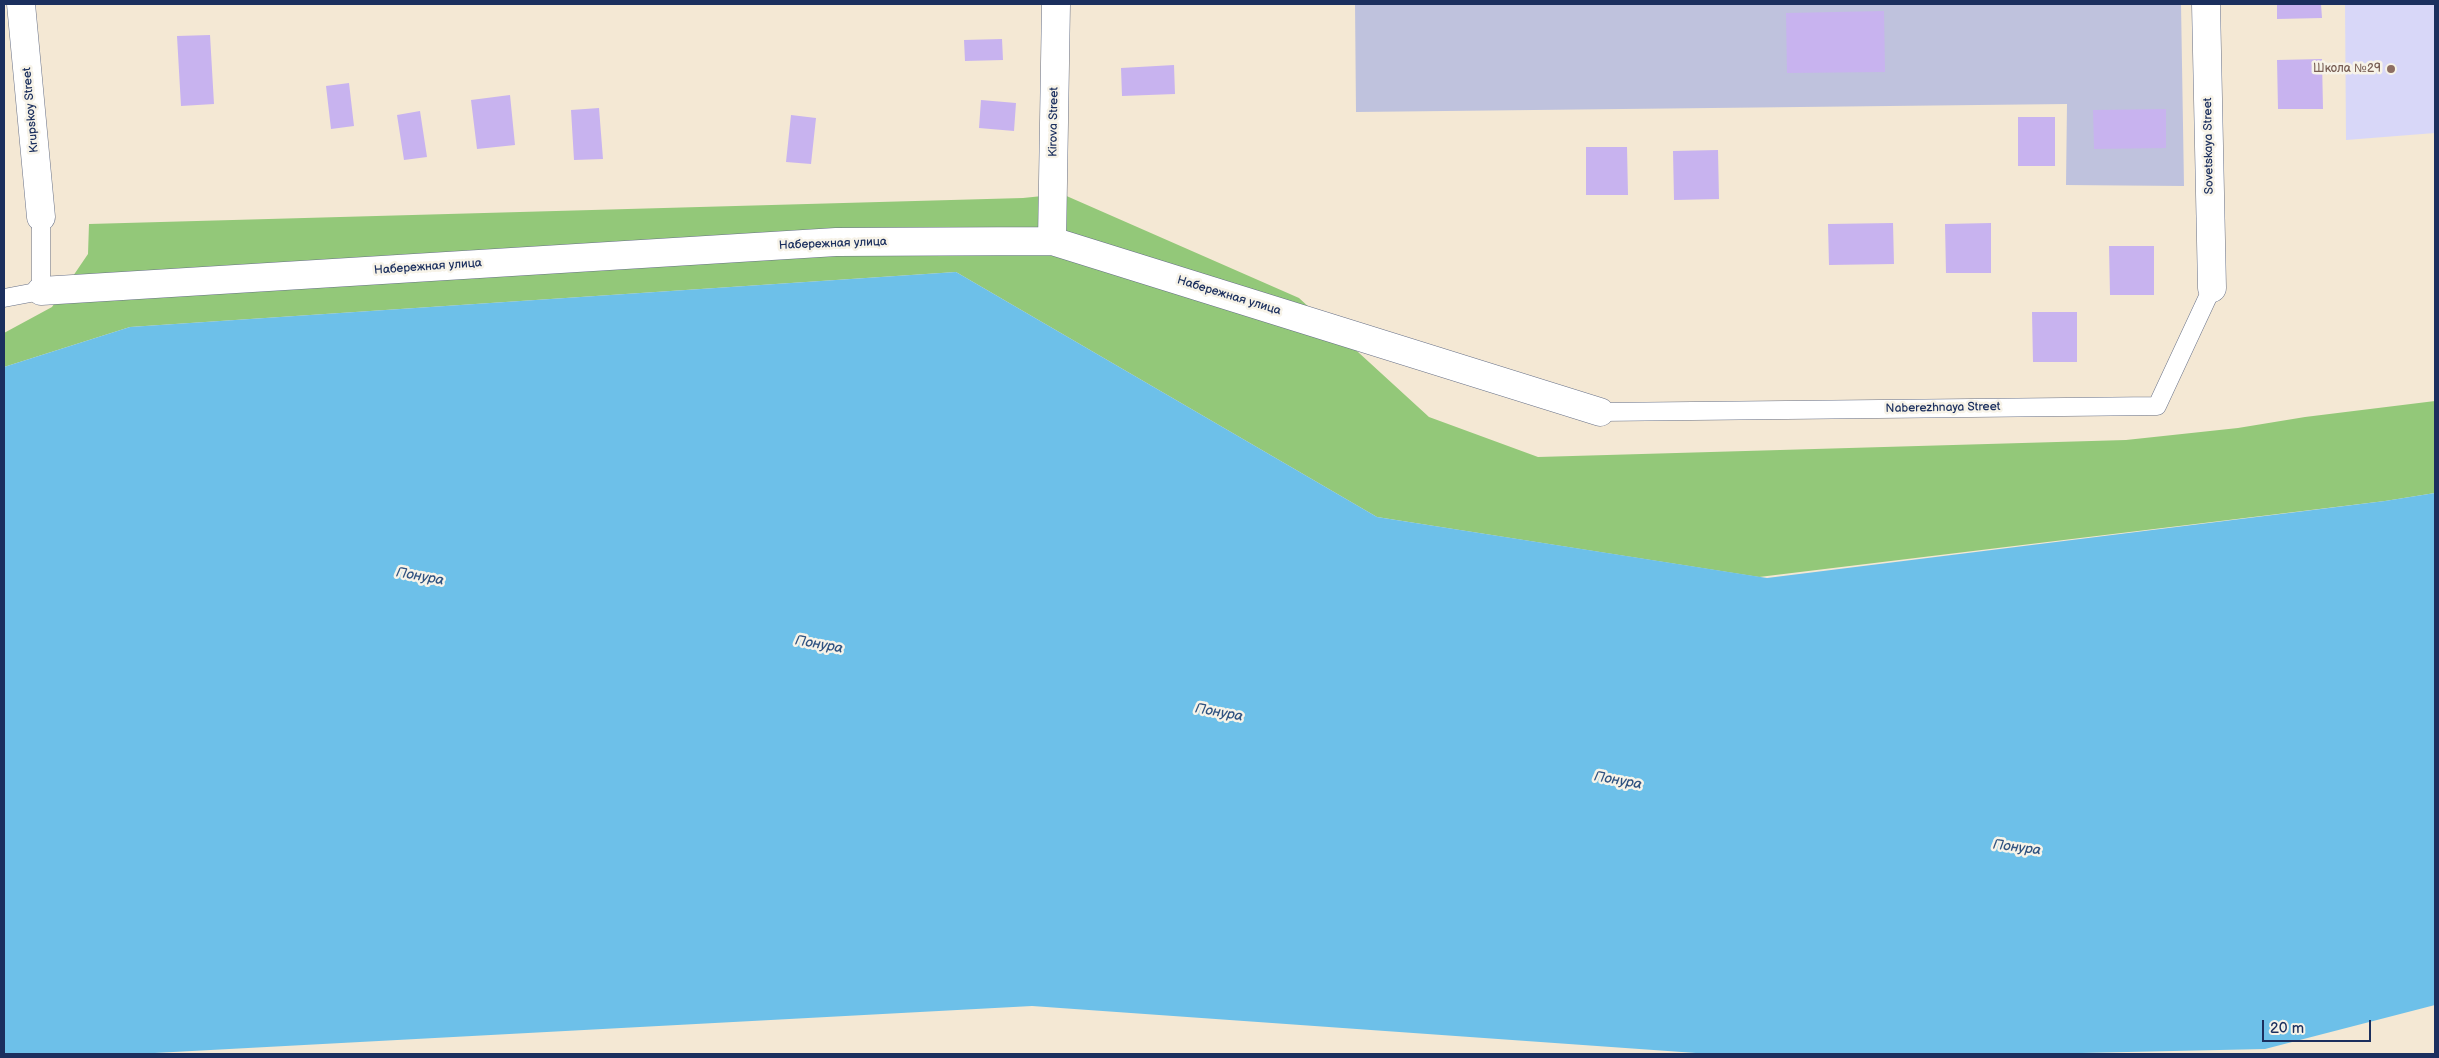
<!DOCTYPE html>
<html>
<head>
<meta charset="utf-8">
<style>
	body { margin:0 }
	#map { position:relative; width:2439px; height:1058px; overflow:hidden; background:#f4e8d4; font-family:"Balsamiq Sans",sans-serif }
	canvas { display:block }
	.frame { position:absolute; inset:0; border:5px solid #1b2f5e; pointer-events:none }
	.scale { position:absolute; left:2262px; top:1020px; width:109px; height:22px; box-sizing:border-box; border:2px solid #1b2f5e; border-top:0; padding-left:6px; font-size:15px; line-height:18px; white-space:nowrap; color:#1b2f5e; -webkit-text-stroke:4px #f7f3e8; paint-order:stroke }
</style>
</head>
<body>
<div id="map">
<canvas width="2439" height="1058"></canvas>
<div class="frame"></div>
<div class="scale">20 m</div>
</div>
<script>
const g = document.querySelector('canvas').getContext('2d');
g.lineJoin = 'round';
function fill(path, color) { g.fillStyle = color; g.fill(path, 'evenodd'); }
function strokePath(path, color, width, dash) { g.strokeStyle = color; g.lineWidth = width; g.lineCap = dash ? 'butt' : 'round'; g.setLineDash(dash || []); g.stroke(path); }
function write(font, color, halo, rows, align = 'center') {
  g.font = font + ' "Balsamiq Sans",sans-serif'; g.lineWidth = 5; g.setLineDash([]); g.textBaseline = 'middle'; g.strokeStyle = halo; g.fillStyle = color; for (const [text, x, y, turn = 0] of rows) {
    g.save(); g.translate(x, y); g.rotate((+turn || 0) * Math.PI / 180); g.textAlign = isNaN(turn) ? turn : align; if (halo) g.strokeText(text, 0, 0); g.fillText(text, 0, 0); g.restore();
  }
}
const built = new Path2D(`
	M2345,4H2435V133L2346,140Z`);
const industrial = new Path2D(`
	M1355,4H2181L2184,186L2066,185L2067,104L1356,112Z`);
const green = new Path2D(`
	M1062,194L1299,298L1429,417L1538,457L2126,440L2238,428L2305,417L2435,401V493L2385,501L1759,577L1377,517L956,272L130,327L4,367V333L52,307L88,254L89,224L1023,198Z`);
const water = new Path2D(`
	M956,272L1377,517L1767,578L2385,501L2435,493V1005L2265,1049L2036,1054H1710L1032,1006L136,1054H4V367L130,327Z`);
const building = new Path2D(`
	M2277,4H2321L2322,18L2277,19Z
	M1884,11L1885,72L1787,73L1786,13Z
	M210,35L214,104L181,106L177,36Z
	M1002,39L1003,60L965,61L964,40Z
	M2322,59L2323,109H2278L2277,60Z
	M1174,65L1175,94L1122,96L1121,68Z
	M349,83L354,126L331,129L326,86Z
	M510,95L515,145L477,149L471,100Z
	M981,100L1016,103L1014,131L979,128Z
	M599,108L603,159L574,160L571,110Z
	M2166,109V148L2094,149L2093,110Z
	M420,111L427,157L404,160L397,115Z
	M791,115L816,118L811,164L786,162Z
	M2018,117H2055V166H2018Z
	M1586,147H1627L1628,195H1586Z
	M1718,150L1719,199L1674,200L1673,151Z
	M1893,223L1894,264L1829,265L1828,224Z
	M1991,223V273H1946L1945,224Z
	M2109,246H2154V295H2110Z
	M2032,312H2077V362H2033Z`);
const service = new Path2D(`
	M4,298L41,291V217
	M1600,412L2157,406L2212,288`);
const minor = new Path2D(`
	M21,4L41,217
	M2206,4L2212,288
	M1052,241L1056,4
	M41,291L836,242L1052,241L1600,412`);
const markers = [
	[2391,69,5,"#8d6e63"]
];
const educationNames = [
	["Школа №29",2381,69]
];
const streetNames = [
	["Krupskoy Street",31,110,-95],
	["Kirova Street",1054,122,-89],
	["Sovetskaya Street",2209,146,-91],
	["Набережная улица",833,244,-2],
	["Набережная улица",428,267,-4],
	["Набережная улица",1229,296,17],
	["Naberezhnaya Street",1943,408,-1]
];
const waterNames = [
	["Понура",420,577,10],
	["Понура",819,645,10],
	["Понура",1219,713,10],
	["Понура",1618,781,10],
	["Понура",2017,848,7]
];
fill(built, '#d8d7f8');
fill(industrial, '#bfc2dd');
fill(green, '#93c879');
fill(water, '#6dc0e9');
fill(building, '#c8b3ef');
strokePath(service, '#677087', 19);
strokePath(minor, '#677087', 29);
strokePath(service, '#fff', 18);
strokePath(minor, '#fff', 28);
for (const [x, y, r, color] of markers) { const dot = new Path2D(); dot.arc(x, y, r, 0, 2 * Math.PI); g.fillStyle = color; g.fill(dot); strokePath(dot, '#f7f3e8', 2); }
write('12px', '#785e54', '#f7f3e8', educationNames, 'right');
write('12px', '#1b2f5e', '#f7f3e8', streetNames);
write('italic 14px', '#305381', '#f7f3e8', waterNames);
</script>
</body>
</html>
